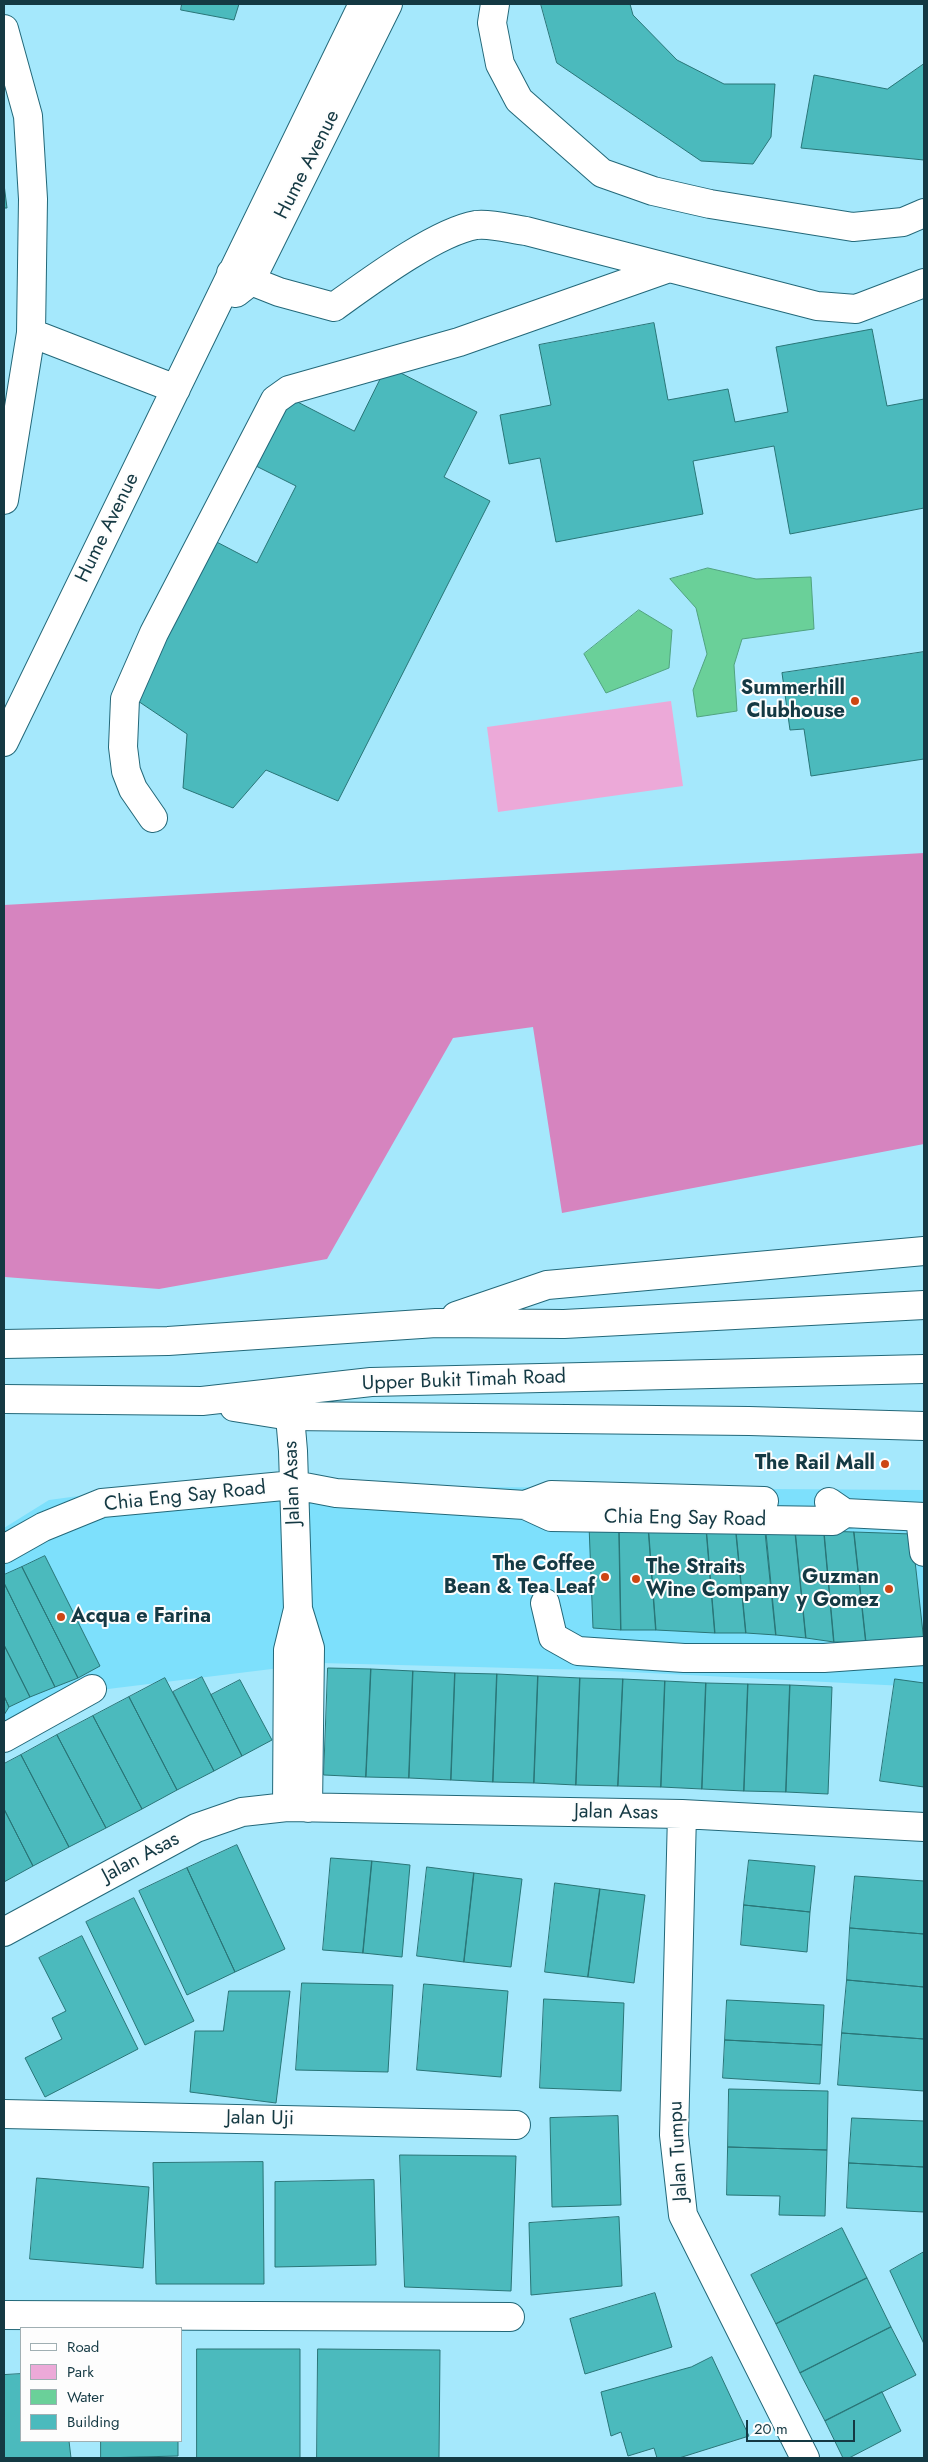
<!DOCTYPE html>
<html>
<head>
<meta charset="utf-8">
<style>
	body { margin:0 }
	#map { position:relative; width:928px; height:2462px; overflow:hidden; background:#a5e8fc; font-family:Jost,sans-serif }
	canvas { display:block }
	.frame { position:absolute; inset:0; border:5px solid #143943; pointer-events:none }
	.legend { position:absolute; left:20px; top:2327px; width:162px; height:115px; box-sizing:border-box; background:#fdfdfd; border:1px solid #a0afb3; margin:0; padding:6px 9px; list-style:none; font-size:15px; color:#143943 }
	.legend li { display:flex; align-items:center; gap:10px; height:25px }
	.legend b { width:25px; border:1px solid #a0afb3 }
	.scale { position:absolute; left:746px; top:2420px; width:109px; height:22px; box-sizing:border-box; border:2px solid #143943; border-top:0; padding-left:6px; font-size:15px; line-height:18px; white-space:nowrap; color:#143943; -webkit-text-stroke:4px #fdfdfd; paint-order:stroke }
</style>
</head>
<body>
<div id="map">
<canvas width="928" height="2462"></canvas>
<div class="frame"></div>
<ul class="legend">
<li><b style="height:6px;background:#fff"></b>Road</li>
<li><b style="height:14px;background:#eca9d8"></b>Park</li>
<li><b style="height:14px;background:#6ad099"></b>Water</li>
<li><b style="height:14px;background:#4bbabd"></b>Building</li>
</ul>
<div class="scale">20 m</div>
</div>
<script>
const g = document.querySelector('canvas').getContext('2d');
g.lineJoin = 'round';
function fill(path, color) { g.fillStyle = color; g.fill(path, 'evenodd'); }
function strokePath(path, color, width, dash) { g.strokeStyle = color; g.lineWidth = width; g.lineCap = dash ? 'butt' : 'round'; g.setLineDash(dash || []); g.stroke(path); }
function write(font, color, halo, rows, align = 'center') {
  g.font = font + ' Jost,sans-serif'; g.lineWidth = 4; g.setLineDash([]); g.textBaseline = 'middle'; g.strokeStyle = halo; g.fillStyle = color; for (const [text, x, y, turn = 0] of rows) {
    g.save(); g.translate(x, y); g.rotate((+turn || 0) * Math.PI / 180); g.textAlign = isNaN(turn) ? turn : align; if (halo) g.strokeText(text, 0, 0); g.fillText(text, 0, 0); g.restore();
  }
}
const built = new Path2D(`
	M160,1485L924,1490V1687L590,1670L321,1663L108,1689L4,1747V1528L49,1500Z`);
const green = new Path2D(`
	M671,701L683,786L498,812L487,727Z`);
const forest = new Path2D(`
	M924,853V1144L562,1213L533,1027L453,1038L327,1259L159,1289L5,1277L4,1275V905Z`);
const water = new Path2D(`
	M708,568L756,579L811,577L814,629L742,639L734,665L737,711L697,717L693,690L707,654L696,608L670,579Z
	M639,610L672,630L669,668L606,693L584,654Z`);
const building = new Path2D(`
	M182,4H239L234,20L181,10Z
	M541,4H630L633,15L677,60L724,84H775L771,137L753,164L701,161L557,63Z
	M924,64V160L801,148L814,75L887,89Z
	M4,184L7,208H4Z
	M654,323L668,400L728,389L735,422L788,412L776,347L872,329L887,406L924,399V508L790,534L774,446L693,461L703,514L556,542L540,458L509,464L500,415L551,405L539,345Z
	M387,366L477,412L444,477L490,501L338,801L266,770L233,808L183,788L187,734L129,695L209,538L257,563L296,486L248,462L282,394L354,431Z
	M924,652V759L811,776L804,729L790,730L782,673Z
	M619,1521L621,1630L593,1628L589,1525Z
	M619,1521L648,1522L656,1630H621Z
	M648,1522L706,1525L715,1633L656,1630Z
	M706,1525L736,1531L746,1633H715Z
	M765,1528L795,1529L806,1638L776,1635Z
	M795,1529L824,1531L834,1642L806,1638Z
	M736,1531L766,1533L776,1635L746,1633Z
	M824,1531L854,1532L866,1642H834Z
	M854,1532L912,1534L924,1642H866Z
	M45,1556L100,1666L78,1678L22,1567Z
	M22,1567L78,1678L55,1687L4,1583V1575Z
	M4,1583L55,1687L30,1697L4,1645Z
	M4,1645L30,1697L9,1707L4,1696Z
	M328,1668L371,1669L366,1777L324,1775Z
	M371,1669L413,1671L409,1778L366,1777Z
	M413,1671L455,1673L451,1780L409,1778Z
	M455,1673L497,1674L493,1782L451,1780Z
	M497,1674L538,1676L534,1783L493,1782Z
	M538,1676L580,1678L576,1785L534,1783Z
	M202,1677L242,1756L214,1771L173,1692Z
	M165,1678L214,1771L177,1790L129,1697Z
	M580,1678L623,1679L618,1786L576,1785Z
	M623,1679L665,1681L661,1787L618,1786Z
	M895,1679L924,1683V1787L880,1781Z
	M240,1680L272,1740L242,1756L211,1695Z
	M665,1681L706,1683L702,1789L661,1787Z
	M706,1683L748,1684L744,1791L702,1789Z
	M748,1684L790,1685L786,1792L744,1791Z
	M790,1685L832,1687L828,1794L786,1792Z
	M4,1696L9,1707L4,1715Z
	M129,1697L177,1790L142,1809L93,1716Z
	M93,1716L142,1809L106,1828L57,1735Z
	M57,1735L106,1828L69,1847L21,1755Z
	M21,1755L69,1847L33,1866L4,1809V1764Z
	M4,1809L33,1866L4,1882Z
	M237,1845L285,1949L235,1972L187,1868Z
	M331,1858L372,1861L363,1953L323,1950Z
	M749,1860L815,1866L810,1912L744,1905Z
	M372,1861L410,1865L402,1957L363,1953Z
	M427,1867L474,1873L464,1962L417,1956Z
	M187,1868L235,1972L187,1995L139,1891Z
	M474,1873L522,1879L511,1967L464,1962Z
	M855,1876L924,1881V1934L850,1928Z
	M555,1883L600,1889L588,1977L545,1972Z
	M600,1889L645,1895L634,1983L588,1977Z
	M134,1898L194,2021L145,2045L86,1922Z
	M744,1905L810,1912L807,1952L741,1945Z
	M850,1928L924,1934V1987L847,1980Z
	M82,1936L138,2049L45,2097L25,2058L62,2039L52,2018L66,2011L39,1958Z
	M847,1980L924,1987V2039L842,2033Z
	M302,1983L393,1985L388,2072L296,2070Z
	M424,1984L508,1991L501,2077L417,2070Z
	M229,1991H290L276,2103L190,2092L195,2031H223Z
	M544,1999L624,2003L621,2091L540,2088Z
	M727,2000L824,2005L822,2045L725,2040Z
	M842,2033L924,2039V2091L838,2085Z
	M725,2040L822,2045L820,2084L723,2078Z
	M729,2089L828,2091L827,2150L728,2147Z
	M618,2116L621,2205L552,2207L550,2118Z
	M852,2118L924,2121V2167L849,2163Z
	M728,2147L827,2150L825,2216L779,2215L780,2196L727,2195Z
	M400,2155L516,2156L511,2291L405,2287Z
	M263,2162L264,2284H156L153,2163Z
	M849,2163L924,2167V2212L847,2208Z
	M37,2178L149,2187L143,2268L30,2259Z
	M374,2180L376,2265L275,2267V2182Z
	M619,2217L622,2286L531,2295L529,2223Z
	M842,2228L867,2278L776,2324L751,2275Z
	M924,2252V2344L890,2271Z
	M867,2278L891,2327L800,2373L776,2324Z
	M655,2293L672,2347L585,2374L570,2319Z
	M891,2327L916,2375L825,2421L800,2373Z
	M197,2349H300V2458H197Z
	M318,2349L440,2350L439,2458H317Z
	M712,2357L749,2436L679,2458H657L654,2448L628,2456L621,2432L611,2436L601,2392L691,2367Z
	M21,2374V2441H69L71,2458H4V2375Z
	M882,2392L901,2431L849,2458H843L825,2421Z
	M101,2441H178V2456L101,2458Z`);
const minor = new Path2D(`
	M495,4L492,23L500,64L519,100L602,173L653,191L710,204L853,227L903,222L924,213
	M4,29L28,116L33,199L31,333L4,500
	M231,273L279,292L334,307C369,282 436,232 476,225C491,223 511,229 526,231L817,306L856,309L924,283
	M236,293L250,282L388,4
	M31,333L176,389
	M4,742L363,4
	M153,818L133,789L126,771L123,747L125,699L154,633L275,400L289,390L459,342L669,268
	M290,1416L293,1451L298,1609L310,1648L308,1808
	M829,1502L845,1513L924,1517
	M525,1505L551,1495L764,1501
	M920,1517L924,1552
	M4,1549L43,1527L102,1503L294,1485L336,1493L525,1505L551,1517L833,1521L845,1513
	M545,1603L553,1637L578,1651L684,1658H824L924,1651
	M4,1738L92,1689
	M287,1807L288,1650L298,1609
	M682,1814L674,2135L683,2215L805,2458
	M4,1932L196,1828L242,1812L287,1807L682,1814L924,1827
	M4,2114L516,2125
	M4,2315L510,2317`);
const highway = new Path2D(`
	M456,1316L547,1285L924,1251
	M4,1344L168,1341L436,1323L564,1324L924,1305
	M4,1399L202,1401L371,1382L924,1369
	M234,1407L290,1416L749,1421L924,1426`);
const markers = [
	[855,701,5,"#cd4613"],
	[885,1464,5,"#cd4613"],
	[605,1577,5,"#cd4613"],
	[636,1579,5,"#cd4613"],
	[889,1589,5,"#cd4613"],
	[61,1617,5,"#cd4613"]
];
const streetNames = [
	["Hume Avenue",308,165,-63],
	["Hume Avenue",108,528,-64],
	["Upper Bukit Timah Road",464,1381,-2],
	["Jalan Asas",293,1483,-92],
	["Chia Eng Say Road",185,1497,-6],
	["Chia Eng Say Road",685,1519,1],
	["Jalan Asas",616,1813,1],
	["Jalan Asas",141,1858,-28],
	["Jalan Uji",260,2119,1],
	["Jalan Tumpu",679,2151,-93]
];
const poiNames = [
	["Summerhill",845,689],
	["Clubhouse",845,712],
	["The Rail Mall",875,1464],
	["The Coffee",595,1565],
	["Bean & Tea Leaf",595,1588],
	["The Straits",646,1568,"left"],
	["Wine Company",646,1591,"left"],
	["Guzman",879,1578],
	["y Gomez",879,1601],
	["Acqua e Farina",71,1617,"left"]
];
fill(built, '#7de0fc');
fill(green, '#eca9d8');
fill(forest, '#d684bf');
fill(water, '#6ad099');
strokePath(water, '#50a37f', 1);
fill(building, '#4bbabd');
strokePath(building, '#297577', 1);
strokePath(minor, '#236879', 30);
strokePath(highway, '#236879', 30);
strokePath(minor, '#fff', 28);
strokePath(highway, '#fff', 28);
for (const [x, y, r, color] of markers) { const dot = new Path2D(); dot.arc(x, y, r, 0, 2 * Math.PI); g.fillStyle = color; g.fill(dot); strokePath(dot, '#fdfdfd', 2); }
write('20px', '#143943', '#fdfdfd', streetNames);
write('bold 20px', '#143943', '#fdfdfd', poiNames, 'right');
</script>
</body>
</html>
